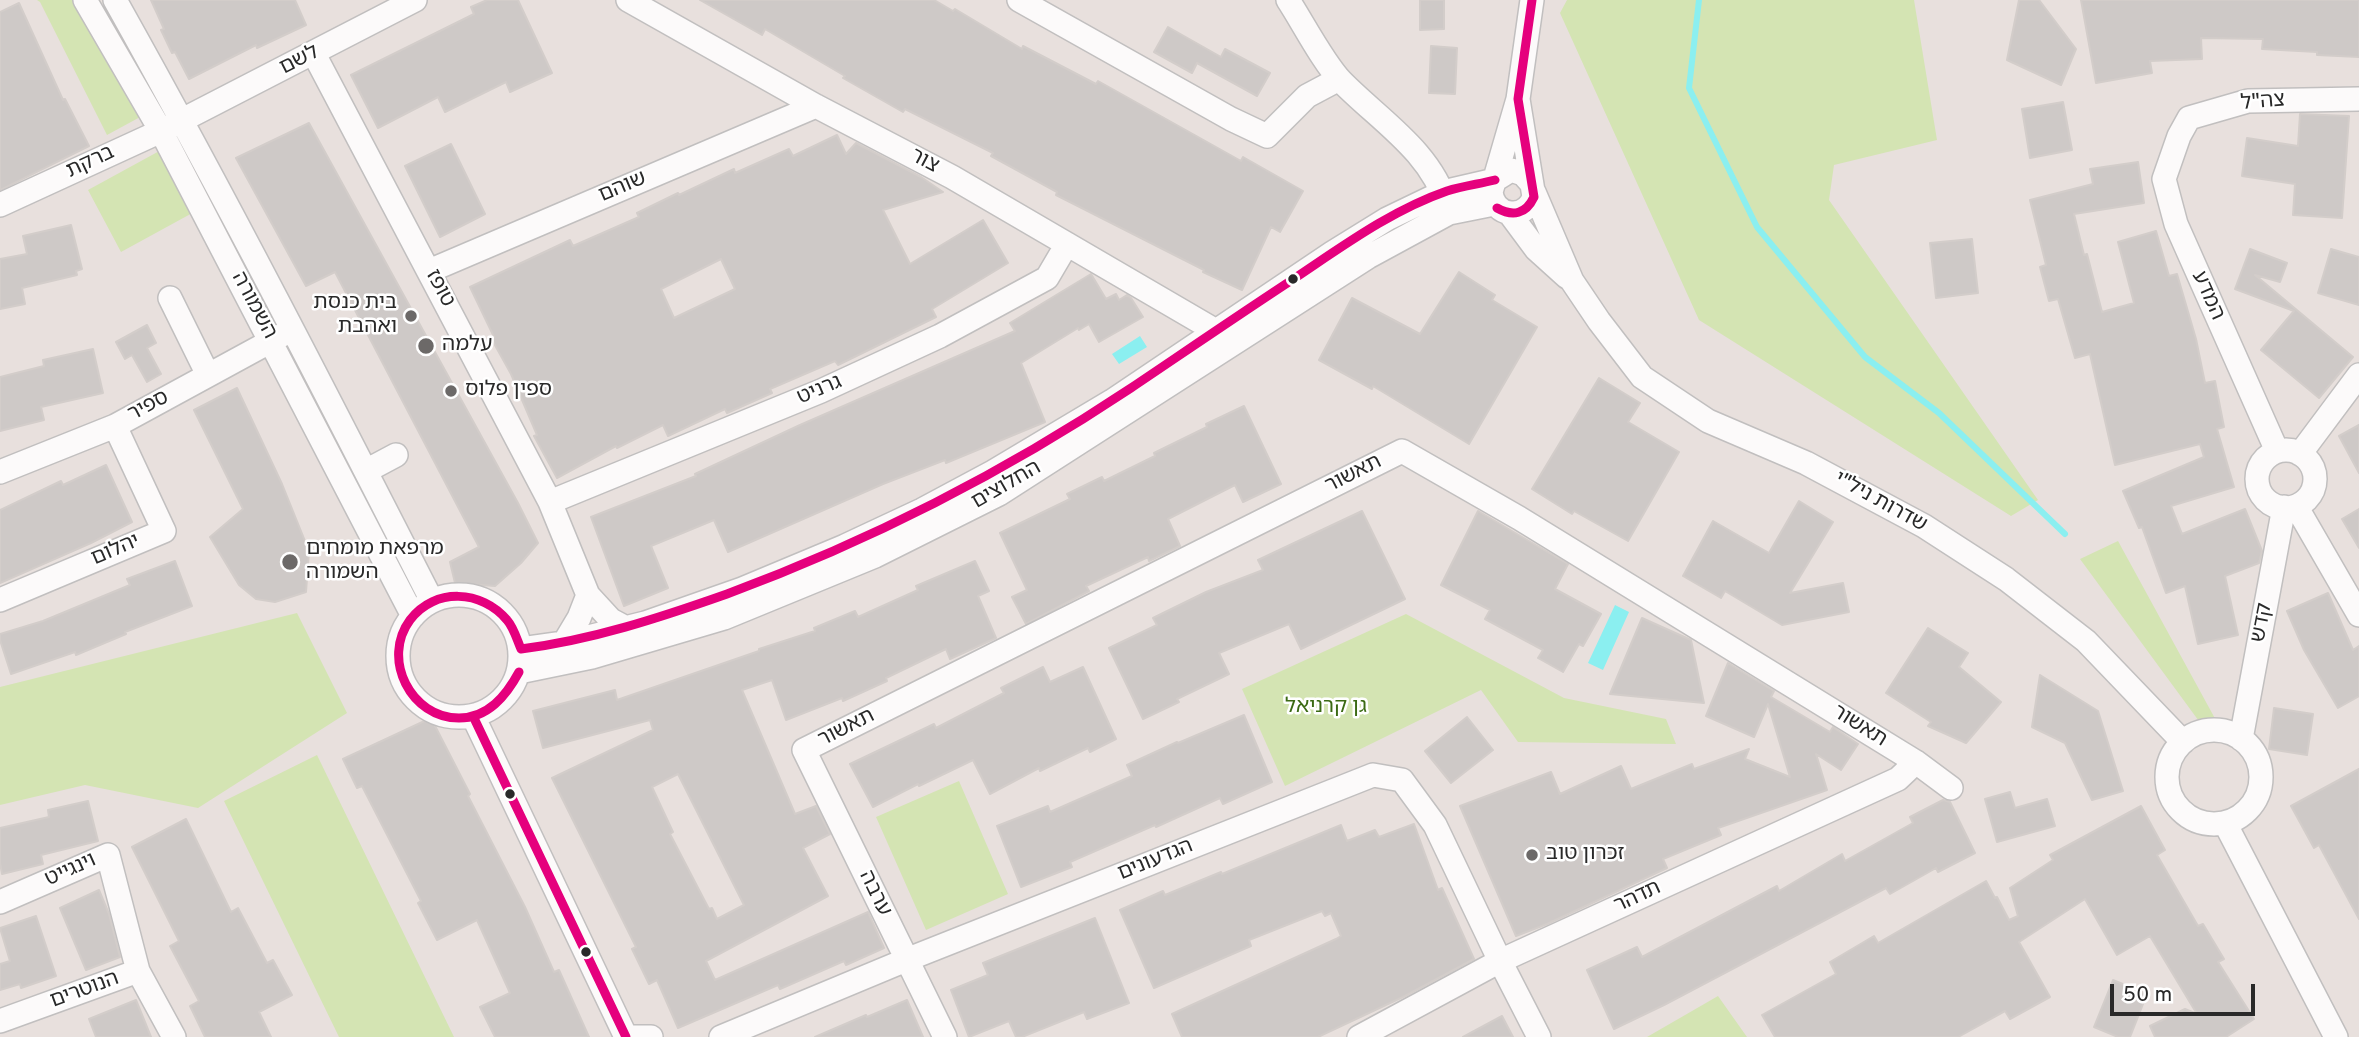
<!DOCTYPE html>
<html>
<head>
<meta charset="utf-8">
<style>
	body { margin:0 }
	#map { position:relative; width:2359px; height:1037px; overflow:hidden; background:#e8e0dd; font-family:Overpass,sans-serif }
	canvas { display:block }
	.scale { position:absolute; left:2110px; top:984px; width:145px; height:32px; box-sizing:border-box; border:4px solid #292929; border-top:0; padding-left:9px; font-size:21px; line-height:24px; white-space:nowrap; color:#292929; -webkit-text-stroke:5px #fff; paint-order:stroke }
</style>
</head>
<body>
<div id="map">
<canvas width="2359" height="1037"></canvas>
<div class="scale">50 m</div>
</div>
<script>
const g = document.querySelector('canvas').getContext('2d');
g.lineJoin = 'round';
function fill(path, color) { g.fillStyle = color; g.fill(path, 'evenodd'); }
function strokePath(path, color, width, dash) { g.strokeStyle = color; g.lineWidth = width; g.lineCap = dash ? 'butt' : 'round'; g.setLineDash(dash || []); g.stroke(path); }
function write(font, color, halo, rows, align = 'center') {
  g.font = font + ' Overpass,"Noto Sans Hebrew",sans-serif'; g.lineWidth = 5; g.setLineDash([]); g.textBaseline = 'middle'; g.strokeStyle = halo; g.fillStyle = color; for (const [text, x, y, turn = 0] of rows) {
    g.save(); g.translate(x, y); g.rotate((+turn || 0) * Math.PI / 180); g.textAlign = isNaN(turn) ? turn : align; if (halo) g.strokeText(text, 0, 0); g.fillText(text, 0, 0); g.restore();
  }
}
const green = new Path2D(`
	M37,0H82L142,116L107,135L40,2Z
	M1567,0H1914L1937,140L1834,165L1829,200L2038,500L2011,516L1699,320L1560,13Z
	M163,149L196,211L121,252L88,190Z
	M2118,541L2218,724L2204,728L2080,559Z
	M297,613L347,713L198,808L85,785L0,805V687Z
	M1406,614L1564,698L1666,719L1676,744L1518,742L1481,690L1285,786L1242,689Z
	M317,755L454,1037H339L224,801Z
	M959,781L1008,894L926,930L876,817Z
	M1718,996L1747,1037H1647Z`);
const water = new Path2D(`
	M1140,336L1147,347L1119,364L1112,354Z
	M1615,605L1629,612L1603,670L1588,663Z`);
const stream = new Path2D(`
	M1699,0L1689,88L1757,227L1865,357L1939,413L2065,534`);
const building = new Path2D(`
	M151,0H295L306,25L257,48L256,45L189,79L175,52L172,53L161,30L164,29Z
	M487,0H518L552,73L510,92L506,82L445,112L438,97L378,128L351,75L474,14L471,7Z
	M700,0H934L953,11L955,9L1022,49L1023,46L1096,84L1098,81L1241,161L1243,157L1303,191L1280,232L1271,227L1242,290L1203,272L1204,270L1056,195L1057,192L991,156L993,153L905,109L903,112L843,78L845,76L765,29L762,35Z
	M1420,0H1444V29L1420,30Z
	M2019,0H2039L2076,49L2061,85L2007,60Z
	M2081,0H2359V57L2317,55V52L2262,49L2263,39L2201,38L2202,59L2150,61L2152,73L2096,83Z
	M19,3L63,100L65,99L89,146L0,190V12Z
	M1168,27L1221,57L1225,49L1270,73L1257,96L1197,63L1192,73L1154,52Z
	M1431,46L1457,48L1455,94L1429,93Z
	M2063,102L2072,150L2030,158L2022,109Z
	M2300,114L2349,116L2342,218L2293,215L2295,184L2242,176L2247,138L2298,146Z
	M309,123L518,503L538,543L521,563L495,586L455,583L450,562L479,547L335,272L306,286L236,158Z
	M837,135L846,154L856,143L921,177L943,192L883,210L910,264L983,220L1008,263L932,309L936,317L838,365L835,361L770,389L772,393L727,413L725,409L668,436L663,425L617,448L616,446L557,478L534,436L537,435L511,374L491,338L494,337L470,287L570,240L573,246L639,217L637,213L678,193L679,195L734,169L735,173L789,149L793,156ZM721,259L735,289L674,318L661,289Z
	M451,144L485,214L440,237L405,166Z
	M2138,162L2144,203L2074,214L2084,255L2087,254L2102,312L2134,303L2118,242L2156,231L2169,276L2177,274L2196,339L2205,383L2215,381L2224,427L2217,429L2234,487L2171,506L2182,534L2245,509L2262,551L2259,563L2225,576L2238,635L2198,644L2185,586L2166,593L2142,527L2139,528L2123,491L2204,457L2200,444L2115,465L2090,354L2075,358L2058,299L2049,301L2040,267L2046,265L2030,200L2093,184L2090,169Z
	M71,225L82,269L76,271L77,275L22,288L25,304L0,309V259L27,254L23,236Z
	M1972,239L1978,293L1936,298L1930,243Z
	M2250,249L2287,263L2280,282L2255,275L2353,357L2319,398L2261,350L2294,311L2235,289Z
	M2331,249L2359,257V305L2318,293Z
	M1459,272L1495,295L1492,300L1537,327L1469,444L1373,386L1372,389L1319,360L1352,298L1420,334Z
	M1091,274L1106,299L1116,294L1119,300L1127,295L1131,298L1143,317L1099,342L1089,324L1079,330L1078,328L1021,363L1045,422L946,463L945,460L883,484L728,552L714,520L651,546L668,588L624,606L591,517L696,476L695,474L800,425L1015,331L1010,323Z
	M147,325L156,343L147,348L161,374L147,382L132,355L125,359L116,342Z
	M93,349L103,393L41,407L44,420L0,431V377L44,366L43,360Z
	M1599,378L1640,403L1628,422L1679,452L1628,541L1574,511L1572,514L1532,489Z
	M237,388L282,484L309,551L306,592L275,602L256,599L239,585L210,537L243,509L194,410Z
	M1244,406L1281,484L1243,502L1235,485L1168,519L1180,546L1149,561L1148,557L1086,586L1089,591L1026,624L1012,597L1027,590L1000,533L1070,499L1067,494L1102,477L1104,481L1155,456L1154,453L1207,427L1206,424Z
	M2359,425V473L2339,436Z
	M106,465L132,522L91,543L0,583V510L61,481L63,485Z
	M1799,501L1833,522L1790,593L1843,583L1849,612L1782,625L1725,591L1721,598L1683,576L1713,521L1769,553Z
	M2359,509V548L2342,519Z
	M1362,511L1405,599L1301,649L1289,624L1219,653L1229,674L1177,699L1179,702L1143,719L1109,648L1157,625L1153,618L1206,592L1263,570L1258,560Z
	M1478,511L1568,564L1555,589L1601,614L1583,646L1579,644L1563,672L1538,658L1543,650L1485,619L1490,610L1441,585Z
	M175,561L192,606L125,632L126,634L76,655L75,652L11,674L0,640V634L43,621L130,585L127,579Z
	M975,561L989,591L978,596L996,638L950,659L946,649L886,678L887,681L843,701L842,698L786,720L772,680L742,690L795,814L816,806L830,834L803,848L828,896L706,961L715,980L868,912L884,948L846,965L844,961L780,989L778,985L678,1028L657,980L649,984L632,949L636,947L552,778L653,730L650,720L543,748L533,711L615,690L617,700L759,651V649L815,631L814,628L855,611L858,617L918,590L916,586ZM678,774L744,905L717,919L712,908L709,909L670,834L673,832L652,787Z
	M2328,593L2353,650L2359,646V696L2338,708L2304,650L2287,611Z
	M1642,618L1691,640L1704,703L1610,694Z
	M1928,628L1968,653L1959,667L2001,702L1966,743L1928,726L1931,722L1886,693Z
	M1728,663L1774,691L1771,697L1830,732L1833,727L1858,744L1841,770L1816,754L1827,790L1718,828L1721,835L1663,859L1667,868L1547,924L1516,936L1460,806L1551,772L1560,794L1621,766L1631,789L1692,764L1694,769L1749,749L1745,759L1790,777L1768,704L1754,737L1706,716Z
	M1043,667L1050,682L1083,667L1116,739L1090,752L1088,748L1040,771L1039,768L990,794L973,760L919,786L918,784L873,807L850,764L934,724L936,728L1004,693L1001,688Z
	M2040,675L2098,711L2123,791L2092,800L2065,743L2032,727Z
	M2274,708L2313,714L2307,755L2269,749Z
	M1244,715L1272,782L1223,804L1220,798L1156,827L1155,825L1070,862L1072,867L1021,887L997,826L1048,806L1050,812L1132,776L1127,765L1177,742L1178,743Z
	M1467,717L1493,750L1451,783L1425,751Z
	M431,718L470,794L468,796L525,907L554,972L559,970L589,1037H495L480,1007L510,993L477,920L437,940L418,903L421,901L362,786L357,788L343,759Z
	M2359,769V919L2319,845L2314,848L2291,806Z
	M2010,792L2015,808L2047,799L2055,826L1997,842L1985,799Z
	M1943,800L1950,802L1975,853L1938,872L1936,868L1890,894L1886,888L1664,1005L1614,1029L1587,970L1637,947L1642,957L1777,886L1779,891L1842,854L1845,861L1913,823L1910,817Z
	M88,801L98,841L41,855L43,864L2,874L0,863V828L49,817L48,810Z
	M2141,806L2165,850L2157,855L2198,926L2203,924L2224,959L2218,962L2254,1019L2226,1037H2155L2150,1026L2185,1009L2197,1014L2150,936L2117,955L2085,899L2019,942L2050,997L2010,1019L2005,1011L1958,1037H1775L1762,1015L1836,974L1830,962L1874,936L1878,943L1986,881L1995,898L1997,897L2009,920L2018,916L2010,888L2053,860L2050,855Z
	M186,819L231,912L238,908L267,963L273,960L292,995L259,1012L271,1037H205L190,1006L199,1001L170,946L179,941L132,847Z
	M1414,824L1438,890L1442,888L1474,959L1405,996L1318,1037H1182L1172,1014L1336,939L1341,936L1331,913L1325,916L1322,911L1249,940L1251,946L1154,988L1120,910L1163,891L1165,895L1221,872L1222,874L1341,825L1347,841L1375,830L1379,837Z
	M99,890L109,914L120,957L86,970L60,908Z
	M36,916L56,976L21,988L20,984L0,990V964L10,961L0,928Z
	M1095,918L1129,1003L1087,1019L1084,1012L1022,1037H1016L1009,1021L969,1037L951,990L988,975L983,963Z
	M2113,980L2147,994L2130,1037H2118L2094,1027Z
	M136,1000L151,1037H96L89,1019Z
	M907,1000L923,1037H815L866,1015L867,1017Z
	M1502,1016L1513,1037H1463Z`);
const minor = new Path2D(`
	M85,0L161,131L413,616
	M115,0C226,198 329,399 432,601
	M628,0L816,106L952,177L1216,331
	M1019,0L1231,119L1267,136L1307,96L1339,79
	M1288,0C1303,23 1323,62 1341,81C1379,120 1431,151 1447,206
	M314,54L550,502L588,595L611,620L626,628
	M1518,99L1534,197C1525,221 1494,217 1491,192L1518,99L1532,0
	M1534,192L1572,281L1599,321L1642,377L1708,421L1806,463L1924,526L2006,579L2086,641L2183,742
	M0,205L161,131L415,0
	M1510,214L1536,249L1567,277
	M429,271L816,106
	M170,298L208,375
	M2257 479a29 29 0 1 1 58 0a29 29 0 1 1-58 0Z
	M2277,451L2176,224L2164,179L2179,136L2189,118L2248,101L2359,99
	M2300,454L2359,375
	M366,471L396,455
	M0,472L115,426L284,334
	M550,502L821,391L940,336L1047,278L1067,244
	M2296,506L2359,615
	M398 656a61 61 0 1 1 122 0a61 61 0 1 1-122 0Z
	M0,600L164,531L115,426
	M564,643L579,618L588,595
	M521,649L564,643L645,623L742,589L845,546L922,510L993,472L1112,401L1332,253L1387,219L1443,192L1495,180L1511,170L1523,174L1532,184
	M519,672L592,657L724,618L875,556L999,494L1368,257L1449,213L1494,204
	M473,716L626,1037
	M2167 777a47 47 0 1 1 94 0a47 47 0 1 1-94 0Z
	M2241,739L2284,507
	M2225,823L2336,1037
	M0,902L108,855L138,971L174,1037
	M0,1021L138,971
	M632,1037H651
	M721,1037L906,960L1373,775L1402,780L1435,825L1500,961L1539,1037
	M945,1037L804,750L1402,451L1519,518L1916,762L1951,788
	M1359,1037L1500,961L1898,779L1916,762`);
const bus1 = new Path2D(`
	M1497,208C1513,217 1526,214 1534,197L1518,99L1532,0
	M521,649C592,640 659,618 727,594C870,541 1005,472 1131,388C1186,351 1240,314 1295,278C1343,246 1392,210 1447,191C1463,186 1479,184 1495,180
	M519,672C506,696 488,718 459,718C411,718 381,659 410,620C435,587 482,590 507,620C514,628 517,640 521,649
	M473,716L626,1037`);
const markers = [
	[1293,279,6,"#292929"],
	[411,316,7,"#6c6968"],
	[426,346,9,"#6c6968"],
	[451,391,7,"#6c6968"],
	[290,562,9,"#6c6968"],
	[510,794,6,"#292929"],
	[1532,855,7,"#6c6968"],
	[586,952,6,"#292929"]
];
const streetNames = [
	["לשם",300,61,-27],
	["צה\"ל",2263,103,-5],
	["צור",924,162,28],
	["ברקת",91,163,-25],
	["שוהם",623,188,-23],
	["טופז",439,289,62],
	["המדע",2207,296,66],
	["השמורה",253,306,62],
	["גרניט",820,391,-23],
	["ספיר",149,407,-28],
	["תאשור",1354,475,-27],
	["החלוצים",1007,486,-30],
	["שדרות ניל\"י",1880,503,29],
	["יהלום",116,551,-23],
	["קדש",2263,623,-79],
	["תאשור",1859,727,32],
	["תאשור",847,729,-27],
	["הגדעונים",1156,861,-22],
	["וינגייט",71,871,-24],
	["ערבה",874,894,64],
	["תדהר",1638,898,-25],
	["הנוטרים",85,991,-20]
];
const poiNames = [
	["בית כנסת",397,304,"right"],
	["ואהבת",397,328,"right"],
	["עלמה",442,346],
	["ספין פלוס",465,391],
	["מרפאת מומחים",306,550],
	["השמורה",306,574],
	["זכרון טוב",1546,855]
];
const parkNames = [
	["גן קרניאל",1326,708]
];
fill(green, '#d4e4b3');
fill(water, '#8beff0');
strokePath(stream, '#8beff0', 6);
fill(building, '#cec9c7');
strokePath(building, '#d3cdca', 2);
strokePath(minor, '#c1bfbf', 26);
strokePath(minor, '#fcfafa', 23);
strokePath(bus1, '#e5007d', 9);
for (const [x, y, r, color] of markers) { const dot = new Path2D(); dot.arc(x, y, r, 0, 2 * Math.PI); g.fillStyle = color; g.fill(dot); strokePath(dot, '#fff', 2.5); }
write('21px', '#292929', '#fff', streetNames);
write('21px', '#292929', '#fff', poiNames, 'left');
write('21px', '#3b6a14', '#fff', parkNames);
</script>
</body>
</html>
